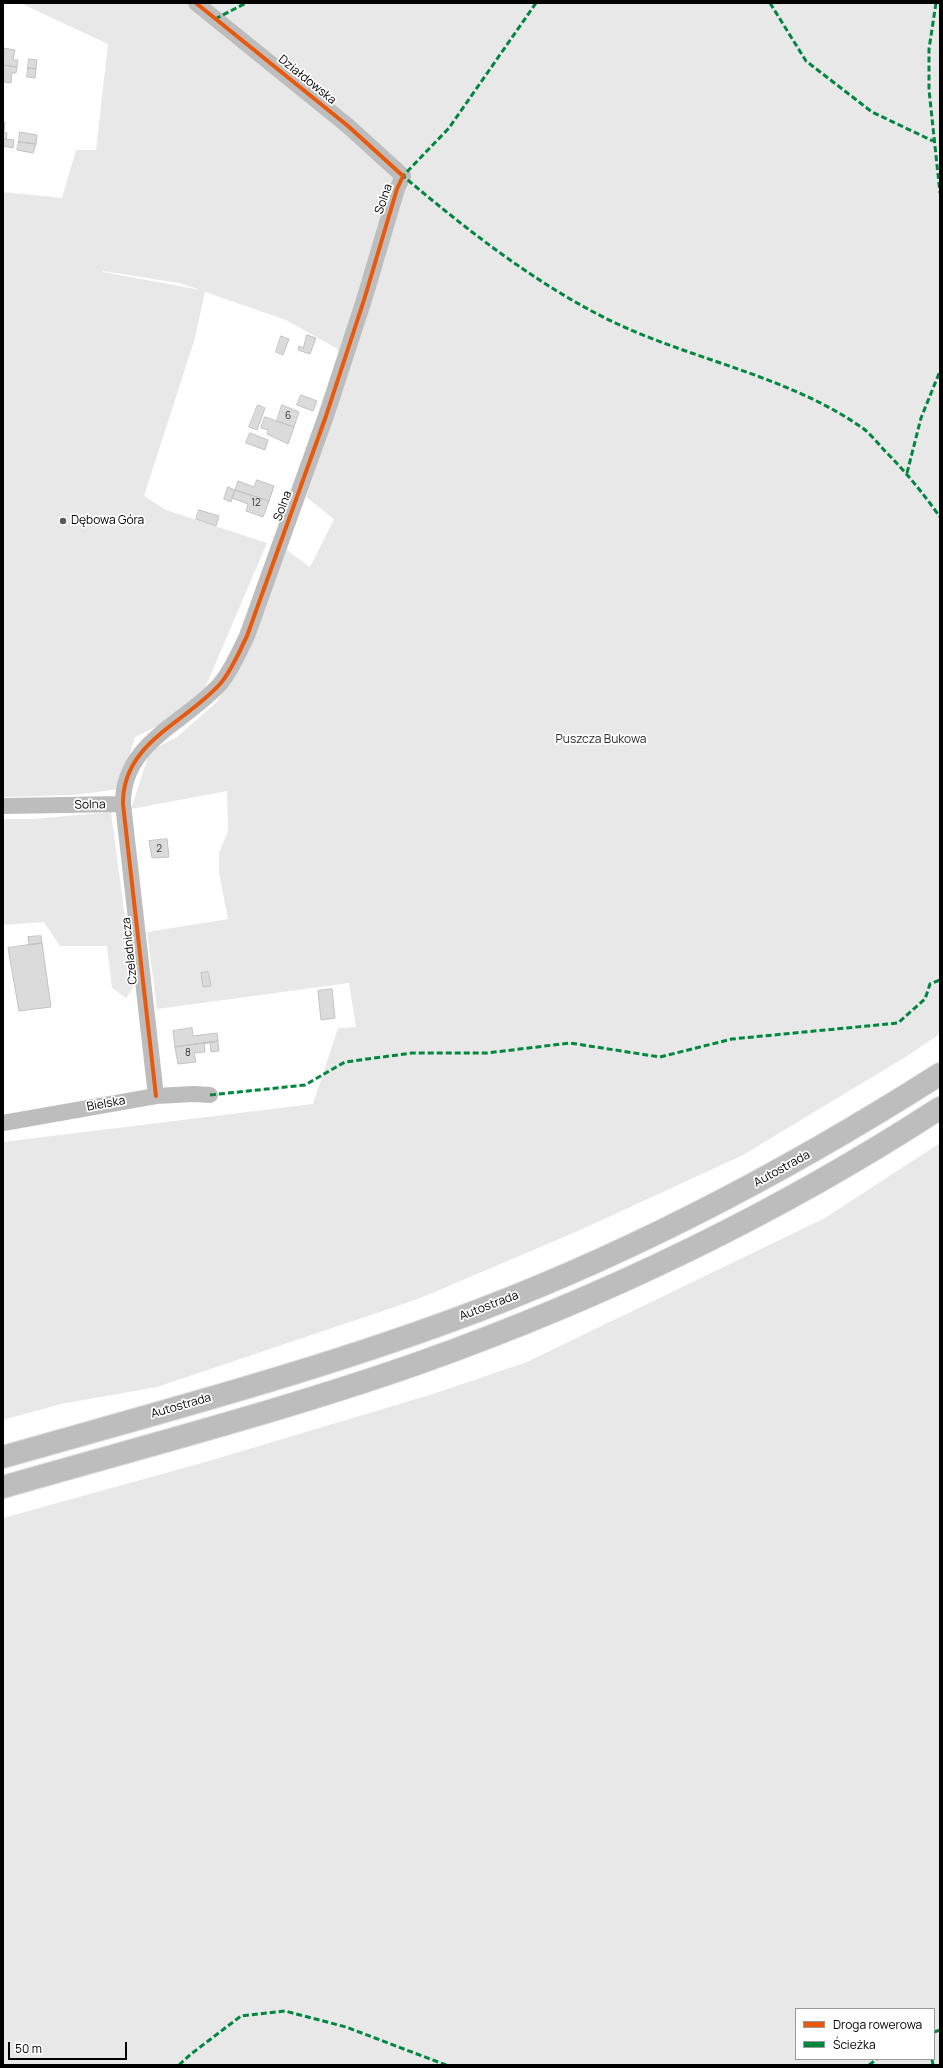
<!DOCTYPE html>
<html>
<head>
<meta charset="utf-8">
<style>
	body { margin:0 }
	#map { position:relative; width:943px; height:2068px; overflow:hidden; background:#fff; font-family:Manrope,sans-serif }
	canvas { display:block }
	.frame { position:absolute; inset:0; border:4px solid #000; pointer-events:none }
	.legend { position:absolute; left:795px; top:2008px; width:140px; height:52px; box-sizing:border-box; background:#fff; border:1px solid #999; margin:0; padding:5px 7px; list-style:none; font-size:12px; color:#000 }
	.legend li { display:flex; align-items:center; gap:8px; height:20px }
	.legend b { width:20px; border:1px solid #999 }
	.scale { position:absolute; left:8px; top:2042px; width:119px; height:18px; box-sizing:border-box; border:2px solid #000; border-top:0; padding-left:5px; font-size:12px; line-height:14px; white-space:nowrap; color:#000; -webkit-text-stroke:3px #fff; paint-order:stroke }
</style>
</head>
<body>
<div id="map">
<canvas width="943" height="2068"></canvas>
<div class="frame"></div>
<ul class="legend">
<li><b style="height:5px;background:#e8590c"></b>Droga rowerowa</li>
<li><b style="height:5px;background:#00873e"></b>Ścieżka</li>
</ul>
<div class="scale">50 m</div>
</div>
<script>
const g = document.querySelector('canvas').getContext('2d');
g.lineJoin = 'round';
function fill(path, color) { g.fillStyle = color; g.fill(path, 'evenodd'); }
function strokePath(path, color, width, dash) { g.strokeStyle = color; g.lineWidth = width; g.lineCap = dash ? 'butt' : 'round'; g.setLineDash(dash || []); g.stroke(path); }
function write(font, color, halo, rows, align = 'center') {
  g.font = font + ' Manrope,sans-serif'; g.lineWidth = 3.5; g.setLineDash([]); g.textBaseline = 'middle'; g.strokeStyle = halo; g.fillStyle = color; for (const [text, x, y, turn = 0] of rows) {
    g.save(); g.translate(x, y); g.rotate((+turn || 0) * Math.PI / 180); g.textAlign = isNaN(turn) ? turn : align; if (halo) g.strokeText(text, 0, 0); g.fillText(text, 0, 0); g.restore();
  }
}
const green = new Path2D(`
	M20,3H940V1034L907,1056L743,1155L578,1231L418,1299L157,1387L61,1404L3,1420V1142L313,1104L338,1028L356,1027L349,983L157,1009L147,932L228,919L219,873V853L228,831L227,791L131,809L150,751L177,737L218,701L284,548L310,567L334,519L306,497L351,363L336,348L286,320L205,292L195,338L144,496L166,510L267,543L205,688L170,720L135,737L119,789L74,795L3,797V192L62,198L76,150H96L108,44ZM103,271L179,283L201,290L103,272Z
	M111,812L134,986L126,998L112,988L107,946H60L44,922L3,925V819H34Z
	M940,1143V2065H3V1518L209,1461L433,1394L527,1362L825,1218ZM796,2009H934V2059H796Z`);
const building = new Path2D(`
	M3,48L15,50L13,60H18L17,67L3,65Z
	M29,59L37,60L36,69L28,68Z
	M3,65L17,67L16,73H12L11,83L3,82Z
	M28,68L36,69L35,78L27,77Z
	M3,122H5L4,132L7,133L6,140L3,139Z
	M20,132L37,135L36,144L19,142Z
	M3,139L14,140L13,148L3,146Z
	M19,142L36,144L33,153L17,150Z
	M307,335L316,338L310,354L298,350L299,346L303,348Z
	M281,336L289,339L283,355L276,352Z
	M301,395L317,401L313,411L297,405Z
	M258,405L265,408L257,430L249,427Z
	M282,405L299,412L294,427L277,421Z
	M265,417L294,427L288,444L267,434L268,430L261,428Z
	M250,433L268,440L265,450L246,443Z
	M257,480L274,486L269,501L235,490L238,481L254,487Z
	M228,487L235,490L231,502L224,499Z
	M235,490L269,501L263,517L246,511L248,504L232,498Z
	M199,510L219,516L216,526L196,519Z
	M167,839L169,857L152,858L149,841Z
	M41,936L42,943L29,945L28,937Z
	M42,943L51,1007L19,1011L8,948Z
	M208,972L211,986L203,987L201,973Z
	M332,989L335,1018L321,1020L318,991Z
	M192,1028L193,1036L217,1033L218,1041L175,1047L173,1031Z
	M218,1041L204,1044L205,1052L194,1053L196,1062L178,1064L175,1047Z
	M218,1042L219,1051L211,1052L210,1043Z`);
const minor = new Path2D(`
	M3,806L123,804
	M156,1096L123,804C122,743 184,724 220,684C232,670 239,652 247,636L326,416L364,300L397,189L403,176L348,126L196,3
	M3,1123L156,1096L194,1094L210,1095`);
const motorway = new Path2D(`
	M3,1457C154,1414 306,1374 453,1320C625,1257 786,1172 940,1074
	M3,1487C142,1447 282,1411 419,1363C602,1298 777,1214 940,1108`);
const quiet = new Path2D(`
	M536,3L449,128L403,176C466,229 532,281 605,318C689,360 786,374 864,429C871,435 878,443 884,450C905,471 923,493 940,517
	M770,3L806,61L872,112L933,141
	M936,3L929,49V90L940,193
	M215,19L246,3
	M907,473L921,418L940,371
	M210,1095L305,1085L345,1062L412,1053H487L570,1043L660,1057L732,1039L898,1023L925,999L930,984L940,980
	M934,2032L940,2030
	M932,2059L933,2065
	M179,2065L191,2054L241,2016L285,2011L346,2027L446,2065
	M869,2065L877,2059`);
const cycleway = new Path2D(`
	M156,1096L123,804C122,743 184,724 220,684C232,670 239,652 247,636L326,416L364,300L397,189L403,176L348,126L196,3`);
const markers = [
	[63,521,4,"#595959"]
];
const numberNames = [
	["6",288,416],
	["12",256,503],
	["2",159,849],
	["8",188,1053]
];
const streetNames = [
	["Działdowska",307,80,39],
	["Solna",384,199,-71],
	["Solna",283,506,-70],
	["Solna",90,805,-1],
	["Czeladnicza",130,951,-96],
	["Bielska",106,1104,-10],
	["Autostrada",782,1169,-29],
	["Autostrada",489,1306,-21],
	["Autostrada",181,1406,-16]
];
const poiNames = [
	["Dębowa Góra",71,521]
];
const parkNames = [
	["Puszcza Bukowa",601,740]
];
fill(green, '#e8e8e8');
fill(building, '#dbdbdb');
strokePath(building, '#c3c3c3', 1);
strokePath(motorway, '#dbdbdb', 24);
strokePath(minor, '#bdbdbd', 16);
strokePath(motorway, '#bdbdbd', 22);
strokePath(quiet, '#00873e', 3, [6, 3]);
strokePath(cycleway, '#e8590c', 4);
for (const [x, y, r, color] of markers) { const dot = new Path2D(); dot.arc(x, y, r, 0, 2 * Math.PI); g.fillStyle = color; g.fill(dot); strokePath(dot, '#fff', 1.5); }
write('10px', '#373737', null, numberNames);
write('12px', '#000', '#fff', streetNames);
write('12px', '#000', '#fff', poiNames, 'left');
write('12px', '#2c2c2c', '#fff', parkNames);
</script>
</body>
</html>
